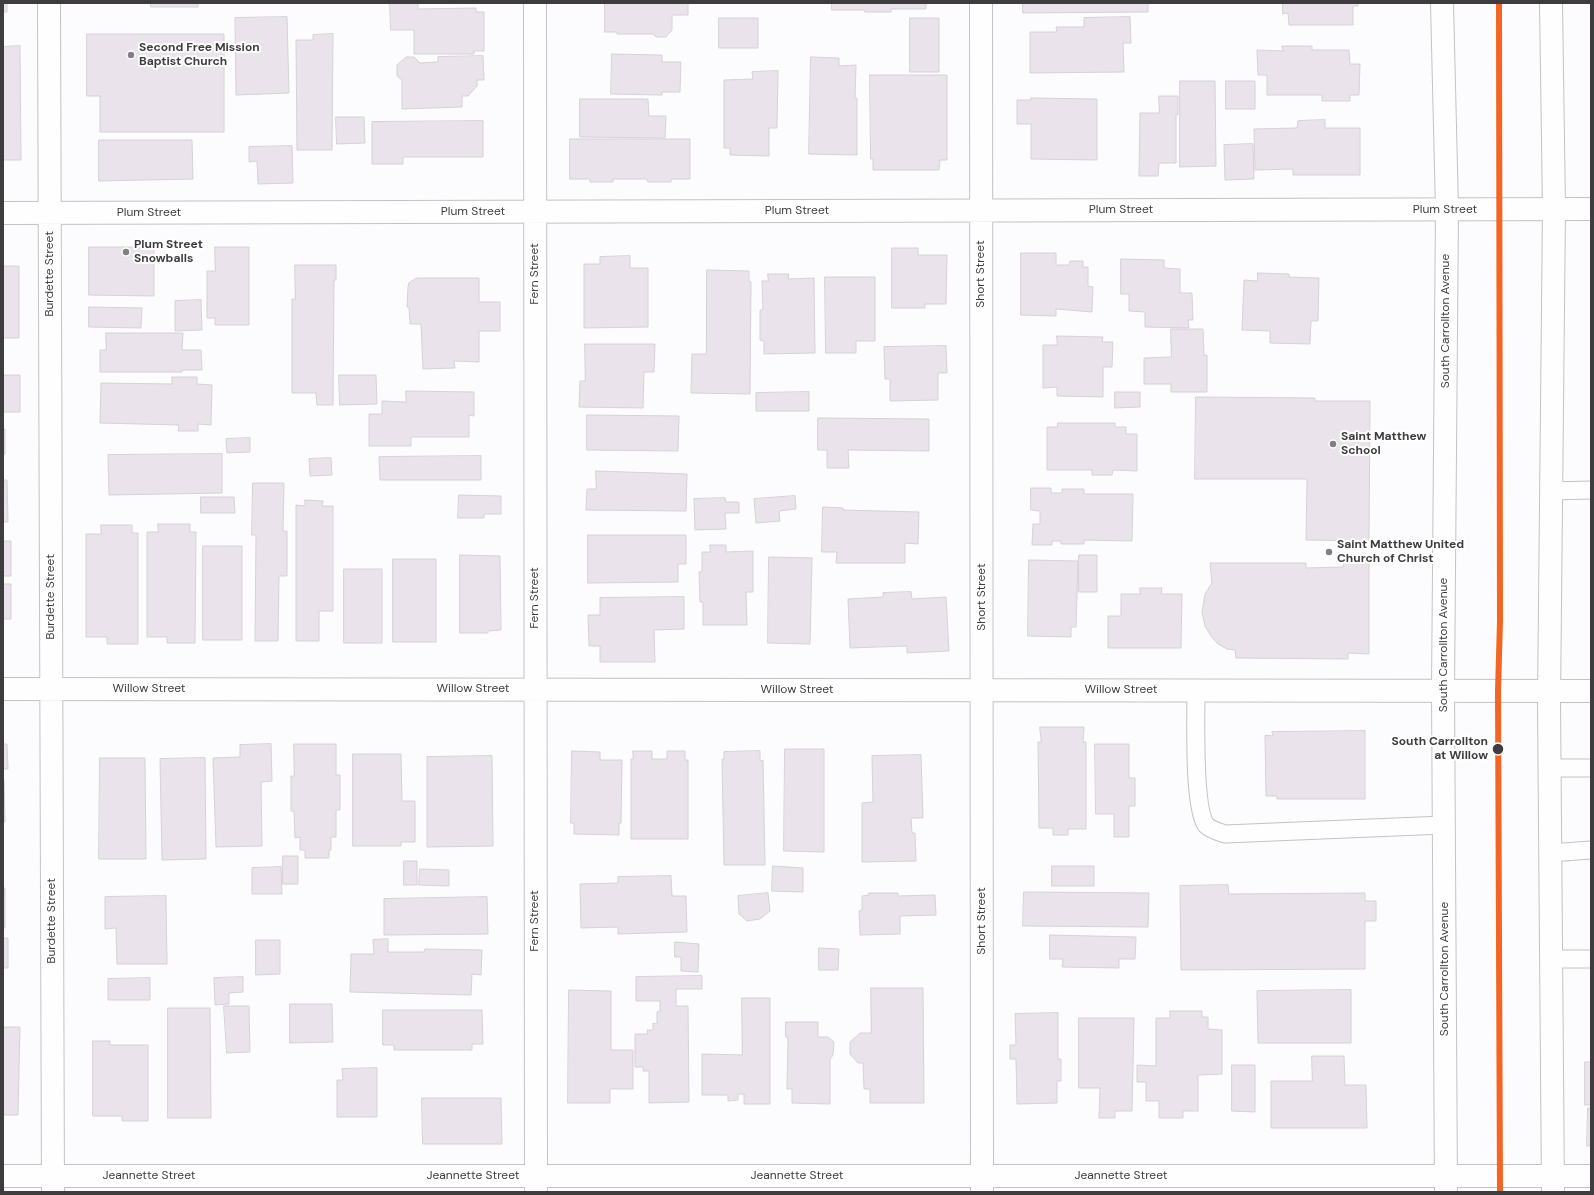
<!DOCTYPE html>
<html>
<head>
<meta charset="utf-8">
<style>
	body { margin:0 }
	#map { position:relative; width:1594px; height:1195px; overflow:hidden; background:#fcfbfd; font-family:"DM Sans",sans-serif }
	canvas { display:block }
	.frame { position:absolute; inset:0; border:4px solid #3f3c3f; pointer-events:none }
</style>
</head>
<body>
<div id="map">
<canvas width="1594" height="1195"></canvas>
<div class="frame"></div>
</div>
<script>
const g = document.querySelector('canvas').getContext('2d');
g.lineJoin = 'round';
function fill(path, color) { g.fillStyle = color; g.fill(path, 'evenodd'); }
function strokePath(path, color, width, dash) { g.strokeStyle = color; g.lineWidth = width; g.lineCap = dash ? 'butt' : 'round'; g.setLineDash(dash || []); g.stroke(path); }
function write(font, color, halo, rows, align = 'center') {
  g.font = font + ' "DM Sans",sans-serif'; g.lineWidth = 4; g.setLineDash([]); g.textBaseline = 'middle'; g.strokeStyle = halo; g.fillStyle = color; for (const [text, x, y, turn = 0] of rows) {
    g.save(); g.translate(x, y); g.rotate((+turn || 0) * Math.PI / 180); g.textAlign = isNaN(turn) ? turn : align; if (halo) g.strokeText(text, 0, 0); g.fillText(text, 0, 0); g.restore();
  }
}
const building = new Path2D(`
	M3,3H7V12H3Z
	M151,3H198V7H151Z
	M390,3H418V9L476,8V12H484V51H474V54H414V30H391Z
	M605,3H688V15H672V30L666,37H656L653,34H617V32H605Z
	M832,3H926V9H891V12H865L864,10H832Z
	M1023,3H1148V12L1023,13Z
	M1283,3H1358V6H1353V25H1289L1288,13L1283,14Z
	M287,17L289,93L236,95L235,18Z
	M1130,17L1131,43H1123L1124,72L1030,73V32H1057L1056,27H1084V18Z
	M719,18H758V48H719Z
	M910,18H939V72H910Z
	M87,34H224V132H100V96H87Z
	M333,34L332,150H297L296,40H313V35Z
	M20,46L21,160H3V47Z
	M1282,46H1312V50H1349L1350,64H1360L1359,95H1350V101H1322V95H1267V75H1258L1257,50L1283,51Z
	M612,54L662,55V62H681L680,92H662V95L611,94Z
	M483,56L484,80H477V86L468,96H462V107L402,109V80L397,76V65L406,57H414L420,63L438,62V57Z
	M811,57L839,58V66L856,65L855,98H857V155L809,154Z
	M778,71L777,128H769V156L730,155V148H724V80L753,79L752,72Z
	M870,75H947V160H940L939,170H873V159H871Z
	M1180,81H1215L1216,166L1180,167Z
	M1226,81H1255V109H1226Z
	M1159,96H1178V115L1176,114V163H1159L1158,176H1139L1140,113H1159Z
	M1031,98L1097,99V160L1031,159V124H1017V100H1031Z
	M580,99H648L649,116H666L665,138L580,137Z
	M336,117H364L365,143L337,144Z
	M1325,120V128H1360V175H1293V169L1255,170L1254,129L1297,128L1298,121Z
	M483,121V157H403V164H372V122Z
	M570,139H690V179H671V182H648L647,179H613V182H590V179H570Z
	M99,140H192L193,179L99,181Z
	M1253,144L1254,179L1225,180L1224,145Z
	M292,146L293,183L258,184L257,161L249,162V147Z
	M89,247H154V296L89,295Z
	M215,247H249V325H215V318H207V271H215Z
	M892,248H918V255H947L946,304H925V308H892Z
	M1021,253H1056V265H1069L1070,261H1083V267H1088V286L1093,287L1092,312L1056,309V316L1021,315Z
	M630,256V268H648V327L584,328V264H600V257Z
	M1121,259L1164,260V268L1180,269V293H1192L1193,320H1188L1189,328L1145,327V312L1129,311V294H1121Z
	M295,265H336V280H334L333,405H317L316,393H292V299H295Z
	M3,266H19V338H3Z
	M707,270L749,271V282H751L750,394L691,393L692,354H706Z
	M1258,273L1289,274V277L1319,278L1318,321H1311L1310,344L1270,343V331L1242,330L1244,280L1257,281Z
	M768,274H789L788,279L814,278L815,353L764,354V341L760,340V310H763L762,281H768Z
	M825,277H875V341H856V353H826Z
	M417,278H479V302H500V331H479V362L454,361L455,368L423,369L421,324H410L409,307H407L408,287L409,283Z
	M201,300L202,330L175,331V301Z
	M89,307L142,308L141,328L89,327Z
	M1171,329H1203L1204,355H1207V392H1171V384H1144V358L1171,357Z
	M106,333H183L182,350H201L202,370H182V372H100V350H106Z
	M1057,336L1103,337L1102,342H1113L1112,367H1103V397L1057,396V387L1043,388V345H1057Z
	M585,344H655L654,372H644L643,408L579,407L580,381H585Z
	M946,346L947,373H938V400L890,401V379H885L884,347Z
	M3,375H20V412H3Z
	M339,375H376L377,404L340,405Z
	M172,377H197V384L212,385L211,425L198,424V431H178L179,425L100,423L101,383L172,384Z
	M406,391L474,392V416L469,415V437H411V446H369V414H382V401L406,402Z
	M809,392V411H756V393Z
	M1115,392H1140V407L1115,408Z
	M1196,397L1315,398V401H1370L1369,541L1306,540L1307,479H1195Z
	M587,415L679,416L678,451L587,450Z
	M818,418L929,419V451L848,450L849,468H827V450H818Z
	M1058,423H1115V427H1126V434H1137V471L1113,470L1112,475H1092V470H1047V427H1057Z
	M3,429H5V454L3,455Z
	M250,438V452L227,453L226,439Z
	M222,454V493L109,495L108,455Z
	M481,456V480H380L379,457Z
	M331,458L332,475L310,476L309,459Z
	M596,471L687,474L686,511L586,510L587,489H596Z
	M3,480H7L8,522H3Z
	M253,483H284L283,531H287V576H279L278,641H255L256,535H252Z
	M1031,488H1051V493H1062V489H1084V494H1133L1132,541L1084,540V544H1061V541H1052V545H1032L1033,524H1040V511L1031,510Z
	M459,495L501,496V514H484V518H458Z
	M795,496L796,509L779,511L780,521L756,523L754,499Z
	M201,497H234L235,513H201Z
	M725,498L726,502H739V513H725L726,529L695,530L694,499Z
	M305,500L323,501L322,506H333V611H319V641H296V505L305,506Z
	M823,507L843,508V510L919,512L918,544L905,543V563H836L837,552H822Z
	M158,524H190V532H196L195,643H167V637H147V532H158Z
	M101,525H132V533H138V644H107V637H86V534H101Z
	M588,535H686V564H678V582L588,583Z
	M3,541H11V576H3Z
	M710,545H726V552L753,551V592H746L747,625H703V602H700L699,572H702V552H710Z
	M203,546H242V640H203Z
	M460,555L500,556L501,630L488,631V633H460Z
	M1079,555H1097V592H1079Z
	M769,557L812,558L810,644L768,643Z
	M393,559H436V642H393Z
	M1029,560L1078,561L1076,627H1071V637L1028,636Z
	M1343,560H1369V654L1348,653V659L1236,658L1235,650L1227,649L1218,644L1211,636L1205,626L1202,612L1205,594L1212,583L1210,563H1306V568L1343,567Z
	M344,569H382V643H344Z
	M3,584H11V619H3Z
	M1140,588H1162L1161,594H1182L1181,648H1108V616H1121V594H1140Z
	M911,592L912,599L946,597L949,651L907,653V646L850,648L848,599L883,597V593Z
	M684,597V629L654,630L655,662H600V646H589L588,615H600V598Z
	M1040,727H1084L1083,742H1086V829H1068V835H1053V828H1039L1038,742H1041Z
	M1365,731V799H1277V796H1266L1265,735L1273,736L1272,732Z
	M3,744H7L8,769H3Z
	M271,744L272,781L261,782L262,846L216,847L213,758L240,757V745Z
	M294,744H336V775H340V810H336V837H331V850H329V858H305V850H300V837L295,838L294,811H291V776H294Z
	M1095,744H1129V778H1135V806H1129V837H1114V814H1096Z
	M785,749H824V852L784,851Z
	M572,751L600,752V760H622L621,823H619V835L574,834V823H571Z
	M633,751H652V759H667V751H685V760H688V839H631V759H633Z
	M760,751V761L763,760L765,865H724L722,759L724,760V752Z
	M353,754H401L402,801H415V842H401V846H353Z
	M921,755L923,818H911L912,833H915L916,861L862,862V803L873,802L872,756Z
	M492,756L493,846L427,847V757Z
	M100,758H145L146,859H99Z
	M205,758L206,859L162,860L160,759Z
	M3,780H4L5,822H3Z
	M283,856H298V884H283Z
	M404,861H417V885H404Z
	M773,866L803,868V892L772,891Z
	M1052,866H1094V886H1052Z
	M281,867L282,894H252V868Z
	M420,869L449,870V886L419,885Z
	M671,876L672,896H686L687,932L618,934V927L581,928L580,884L618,883V877Z
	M1228,885L1229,894L1365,893V901H1376V921H1365V969L1181,970L1180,886Z
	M3,888H5V928H3Z
	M1024,892L1149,893L1148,927L1023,926Z
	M768,893L770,911L760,919L747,921L739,914L738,896Z
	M869,893H898V896L935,895L936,915L900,916V934L860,935L859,911L862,910V896L869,895Z
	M166,896L167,964H117L116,928L105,929V897Z
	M487,897L488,934L384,935V899Z
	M1050,935L1136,937L1135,959H1119V968L1062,967L1063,959H1050Z
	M3,938H8V968H3Z
	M388,939V952H424L425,949L482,950L481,975L472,974L471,995L350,992L351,954H374L373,940Z
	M256,940H280V974L256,975Z
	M675,942L699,944L698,972L681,971V957H675Z
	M819,948L839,949L838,970H819Z
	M702,976V989H676V1006H688L689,1102L649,1103V1071H643V1067H635V1034H648L647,1030H653V1023L657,1024V1012L660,1011V1001H636V977Z
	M243,977V992L229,993V1004L215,1005L214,978Z
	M150,978V1000H108V979Z
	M871,988H923L924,1103H870V1089H864L863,1063H858L850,1054V1042L860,1033H871Z
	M569,990L611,991V1050H633V1089H610V1103H568Z
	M1351,990V1043H1258L1257,991Z
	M742,998H770V1104H744V1094H738V1100L728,1101V1095H702V1054L742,1055Z
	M290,1004H332L333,1042L290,1043Z
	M224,1006H249L250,1052L227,1053Z
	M168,1008H210L211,1118H168Z
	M383,1010H482L483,1044H472V1050H394V1045H383Z
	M1170,1011H1202V1017H1208V1029L1222,1030V1074L1198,1075V1111H1183V1118H1159V1101H1146V1082H1137V1065L1156,1066V1018H1170Z
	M1058,1013V1059H1061V1081H1057V1103L1017,1104L1016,1059H1010V1045H1016L1015,1014Z
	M1079,1018H1134L1132,1111H1115V1118H1099L1100,1088H1079Z
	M786,1022H818V1037H828L834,1042L833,1055L830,1059V1104L792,1103V1089H787L788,1038L786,1037Z
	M3,1027H20L18,1115H3Z
	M93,1041H110V1045H148V1121H122V1116H93Z
	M1312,1056H1344L1345,1085H1366L1367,1128H1271V1081H1312Z
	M1585,1062H1591V1105H1585Z
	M1232,1065H1255V1112L1232,1111Z
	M377,1068V1117H337V1080H343L342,1069Z
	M422,1098H501L502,1144H423Z
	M1588,1108H1591V1146H1587Z`);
const service = new Path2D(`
	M1551,491L1591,490
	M1196,690C1196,716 1193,807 1206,825C1211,830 1219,832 1225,834L1444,825
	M1550,768H1591
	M1550,853L1591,850
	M1551,959H1591`);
const minor = new Path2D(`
	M49,3L53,1192
	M535,3L536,1192
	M981,3L982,1192
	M3,213L1591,209
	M3,689L1591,691
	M3,1176H1591`);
const secondary = new Path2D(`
	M1442,3L1447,210L1443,690L1446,1192
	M1551,3L1554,209L1549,702L1553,1192`);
const tram1 = new Path2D(`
	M1499,3L1500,621L1498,691L1500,1192`);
const markers = [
	[131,55,4,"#817f82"],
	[126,252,4,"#817f82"],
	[1333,444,4,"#817f82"],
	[1329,552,4,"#817f82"],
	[1498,749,6,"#3f3c3f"]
];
const poiNames = [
	["Second Free Mission",139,48],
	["Baptist Church",139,62],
	["Plum Street",134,245],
	["Snowballs",134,259],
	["Saint Matthew",1341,437],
	["School",1341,451],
	["Saint Matthew United",1337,545],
	["Church of Christ",1337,559]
];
const streetNames = [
	["Plum Street",1121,210],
	["Plum Street",1445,210],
	["Plum Street",797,211],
	["Plum Street",473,212],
	["Plum Street",149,213],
	["Burdette Street",50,274,-90],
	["Fern Street",535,274,-90],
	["Short Street",981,274,-90],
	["South Carrollton Avenue",1446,321,-90],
	["Burdette Street",51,597,-90],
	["Short Street",982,597,-90],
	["Fern Street",535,598,-90],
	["South Carrollton Avenue",1444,645,-90],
	["Willow Street",149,689],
	["Willow Street",473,689],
	["Willow Street",797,690],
	["Willow Street",1121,690],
	["Burdette Street",52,921,-90],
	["Fern Street",535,921,-90],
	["Short Street",982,921,-90],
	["South Carrollton Avenue",1445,969,-90],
	["Jeannette Street",149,1176],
	["Jeannette Street",473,1176],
	["Jeannette Street",797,1176],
	["Jeannette Street",1121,1176]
];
const stopNames = [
	["South Carrollton",1488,742],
	["at Willow",1488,756]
];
fill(building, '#eae3ec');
strokePath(building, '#d4d2d5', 1);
strokePath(service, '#c3c2c4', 19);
strokePath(minor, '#c3c2c4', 24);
strokePath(secondary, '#c3c2c4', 24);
strokePath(service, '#fffeff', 17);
strokePath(minor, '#fffeff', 22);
strokePath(secondary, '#fffeff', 22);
strokePath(tram1, '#f26522', 6);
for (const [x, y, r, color] of markers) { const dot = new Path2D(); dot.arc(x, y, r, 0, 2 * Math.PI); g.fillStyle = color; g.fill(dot); strokePath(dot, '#fff', 1.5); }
write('bold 12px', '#3f3c3f', '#fff', poiNames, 'left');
write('12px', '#3f3c3f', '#fff', streetNames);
write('bold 12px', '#3f3c3f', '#fff', stopNames, 'right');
</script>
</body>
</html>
